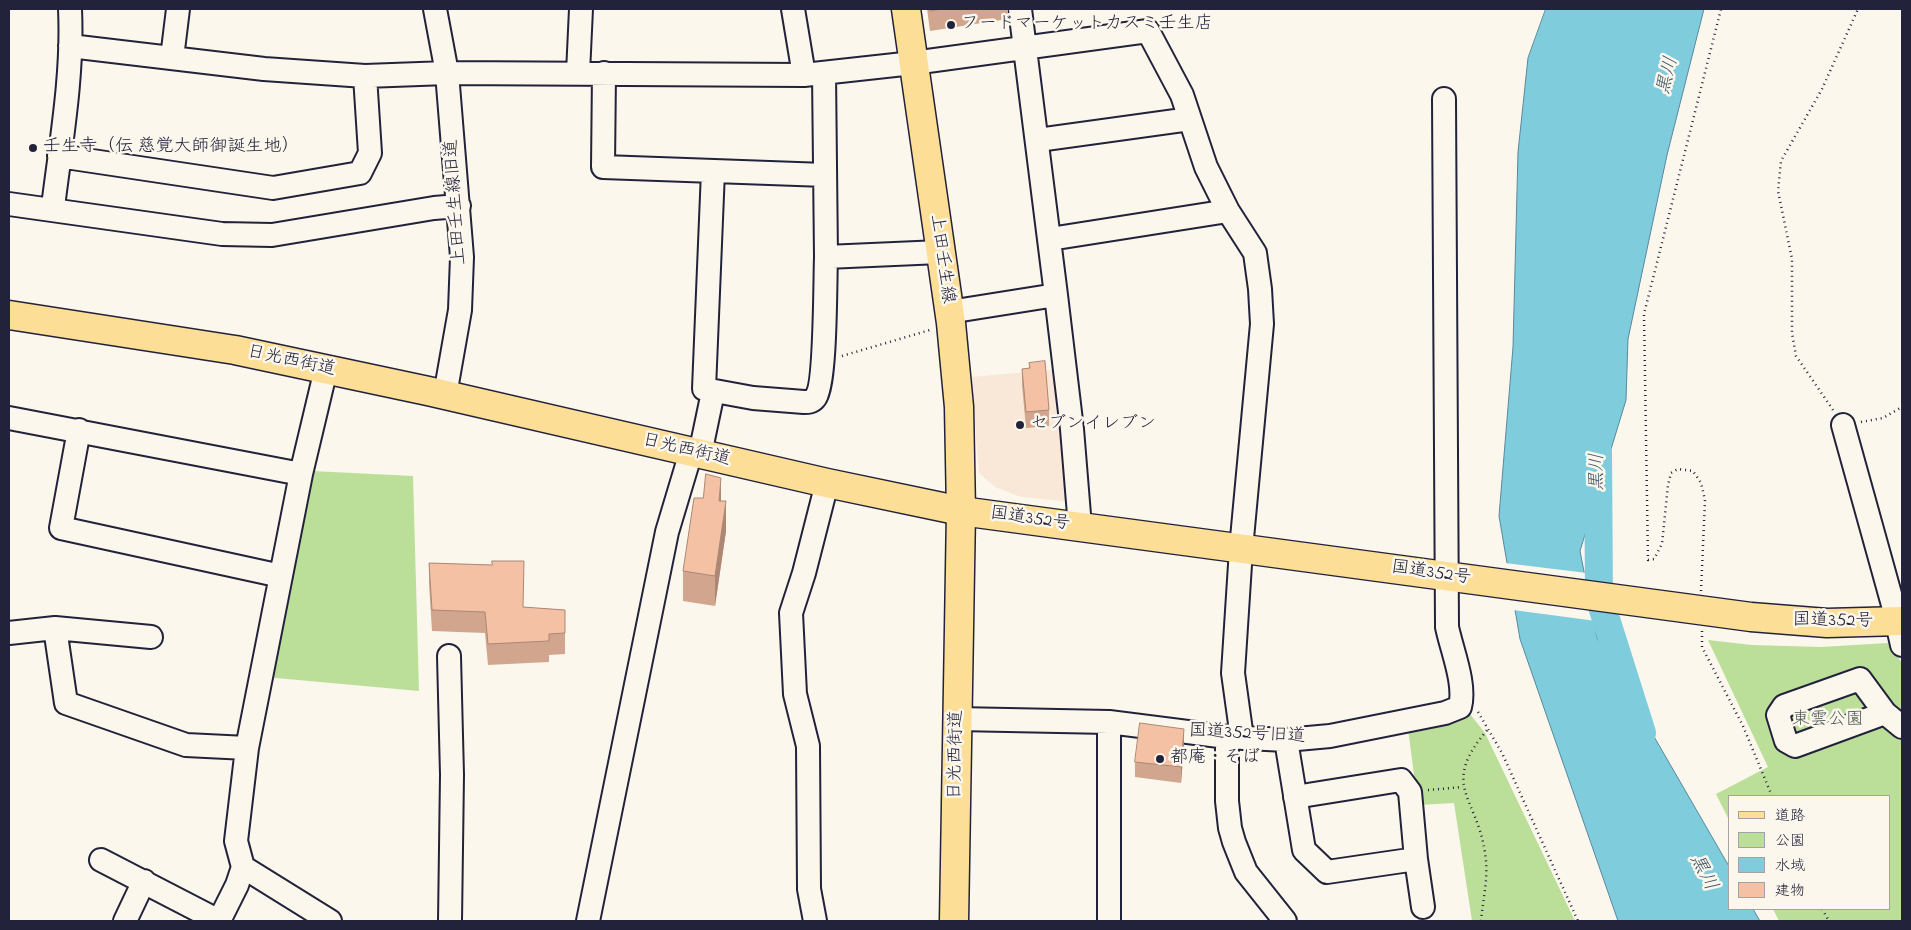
<!DOCTYPE html>
<html>
<head>
<meta charset="utf-8">
<style>
	body { margin:0 }
	#map { position:relative; width:1911px; height:930px; overflow:hidden; background:#fbf7ec; font-family:"Indie Flower","Klee One",sans-serif }
	canvas { display:block }
	.frame { position:absolute; inset:0; border:10px solid #22223b; pointer-events:none }
	.legend { position:absolute; left:1728px; top:795px; width:162px; height:115px; box-sizing:border-box; background:#fbf7ec; border:1px solid #a4a2a5; margin:0; padding:6px 9px; list-style:none; font-size:15px; color:#22223b }
	.legend li { display:flex; align-items:center; gap:10px; height:25px }
	.legend b { width:25px; border:1px solid #a4a2a5 }
</style>
</head>
<body>
<div id="map">
<canvas width="1911" height="930"></canvas>
<div class="frame"></div>
<ul class="legend">
<li><b style="height:6px;background:#fcde96"></b>道路</li>
<li><b style="height:14px;background:#bbdf99"></b>公園</li>
<li><b style="height:14px;background:#7eccdc"></b>水域</li>
<li><b style="height:14px;background:#f4c1a5"></b>建物</li>
</ul>
</div>
<script>
const g = document.querySelector('canvas').getContext('2d');
g.lineJoin = 'round';
function fill(path, color) { g.fillStyle = color; g.fill(path, 'evenodd'); }
function strokePath(path, color, width, dash) { g.strokeStyle = color; g.lineWidth = width; g.lineCap = dash ? 'butt' : 'round'; g.setLineDash(dash || []); g.stroke(path); }
function write(font, color, halo, rows, align = 'center') {
  g.font = font + ' "Indie Flower","Klee One",sans-serif'; g.lineWidth = 5; g.setLineDash([]); g.textBaseline = 'middle'; g.strokeStyle = halo; g.fillStyle = color; for (const [text, x, y, turn = 0] of rows) {
    g.save(); g.translate(x, y); g.rotate((+turn || 0) * Math.PI / 180); g.textAlign = isNaN(turn) ? turn : align; if (halo) g.strokeText(text, 0, 0); g.fillText(text, 0, 0); g.restore();
  }
}
const built = new Path2D(`
	M1060,369L1073,502L1021,497L995,487L979,473L971,377Z`);
const green = new Path2D(`
	M312,471L413,476L419,691L265,677Z
	M1708,640L1752,645L1821,647L1888,643L1902,663V921H1779L1773,909H1890V796H1730V822L1716,794L1768,767Z
	M1466,709L1485,733L1575,921H1472L1454,803L1418,805L1408,729Z`);
const water = new Path2D(`
	M1546,9H1704L1667,155L1628,339L1626,400L1580,551L1597,638L1730,868V909H1753L1760,921H1618L1520,639L1499,516L1513,347L1518,152L1528,58Z`);
const pier = new Path2D(`
	M1505,563L1587,573L1596,621L1513,610Z`);
const river = new Path2D(`
	M1598,452L1599,597L1642,733`);
const path = new Path2D(`
	M842,356L930,330
	M1833,410L1796,356L1792,333V259L1778,191L1781,161L1822,89L1858,9
	M1861,422L1883,418L1902,407
	M1701,591L1705,500L1701,483L1693,471L1678,469L1671,473L1668,485L1662,544L1654,559L1648,560L1644,314L1721,9
	M1702,631V647L1743,726L1772,796
	M1478,712L1502,753L1578,921
	M1428,790L1463,787
	M1822,909L1829,921
	M1481,921C1483,898 1489,877 1485,853C1477,796 1439,786 1488,729`);
const minor = new Path2D(`
	M435,9L447,73L462,257L460,310L445,395
	M793,9L804,75
	M1020,9L1056,295L1072,429L1080,527
	M70,46L264,69L365,76L447,73L804,75L913,63L1148,31L1182,95L1206,167L1228,211L1255,253L1260,289L1262,324L1241,549L1233,673L1242,738
	M172,58L178,9
	M578,73L581,9
	M604,73L603,167L825,175
	M824,73L826,257L940,252
	M1038,140L1190,119
	M59,156L273,188L360,173L370,153L365,76
	M713,171L704,389L753,398L804,402C808,402 812,402 815,398C826,386 825,280 826,257
	M9,204L222,234L272,235L434,208L459,206
	M54,209V199C62,136 73,72 70,9
	M1050,239L1228,211
	M949,312L1056,295
	M9,418L301,474
	M1843,425L1893,605L1902,645
	M79,430L61,528L281,576
	M700,454L713,392
	M55,628L151,637
	M9,633L55,628L66,703L186,745L247,748
	M449,656L452,775L450,921
	M1885,713L1795,746L1786,741L1778,715L1784,706L1860,679L1885,713L1902,727
	M957,719L1109,722L1227,737L1286,740L1330,736L1445,713L1460,707C1466,684 1452,651 1447,627L1444,99
	M1227,737V801L1230,828L1234,842L1246,872L1285,921
	M1286,740L1304,850L1327,872L1416,859
	M1295,797L1401,780L1410,792L1416,859L1423,907
	M101,860L219,921
	M243,867L330,921
	M125,921L144,881
	M219,921L237,885L243,867L236,841L247,748L301,474L326,369
	M588,921L667,532L691,452
	M815,921L809,889L808,746L795,694L791,613L804,573L827,483
	M1109,921V722`);
const major = new Path2D(`
	M906,9L951,323L959,407L961,511L954,921`);
const highway = new Path2D(`
	M9,315L235,350L428,391L827,483L961,511L1751,617L1827,623L1902,621`);
const wall = new Path2D(`
	M927,9H1008V19L930,31Z
	M1029,363L1049,410V426L1026,428L1022,385V369L1029,368Z
	M721,501L726,531L715,606L683,601V571Z
	M429,563L492,565L523,607L565,610V654L549,655V662L488,665L485,633L432,631L429,584Z
	M1184,745L1181,783L1135,777V762Z`);
const shadedWall = new Path2D(`
	M721,478V508L719,501Z
	M726,501V531L715,606V576Z
	M1184,729V745L1181,783V767Z`);
const building = new Path2D(`
	M930,9H942L930,11Z
	M1045,361L1049,410L1026,412L1022,369L1030,368L1029,363Z
	M706,474L721,478L719,501H726L715,576L683,571L694,498H703Z
	M492,561H524L523,607L565,610V633L549,634V641L488,644L485,612L432,610L429,563L492,565Z
	M1140,723L1184,729L1181,767L1135,762Z`);
const markers = [
	[951,25,5,"#22223b"],
	[33,148,5,"#22223b"],
	[1020,425,5,"#22223b"],
	[1160,759,5,"#22223b"]
];
const poiNames = [
	["フードマーケットカスミ壬生店",961,25],
	["壬生寺（伝 慈覚大師御誕生地）",43,148],
	["セブンイレブン",1030,425],
	["都庵・そば",1170,759]
];
const streetNames = [
	["上田壬生線旧道",457,202,-94],
	["上田壬生線",941,259,82],
	["日光西街道",291,362,12],
	["日光西街道",686,451,13],
	["国道352号",1030,520,8],
	["国道352号",1431,574,8],
	["国道352号",1833,622,1],
	["国道352号旧道",1247,735,3],
	["日光西街道",957,755,-89]
];
const parkNames = [
	["東雲公園",1828,721]
];
const waterNames = [
	["黒川",1669,76,-76],
	["黒川",1599,472,-90],
	["黒川",1702,873,63]
];
fill(built, '#f9e7d7');
fill(green, '#bbdf99');
fill(water, '#7eccdc');
strokePath(water, '#59889c', 1);
fill(pier, '#fbf7ec');
strokePath(river, '#7eccdc', 28);
strokePath(minor, '#22223b', 26);
strokePath(major, '#22223b', 31);
strokePath(highway, '#22223b', 31);
strokePath(path, '#22223b', 2.5, [1, 4]);
strokePath(minor, '#fbf7ec', 22);
strokePath(major, '#fcde96', 28);
strokePath(highway, '#fcde96', 28);
fill(wall, '#d2a68e');
fill(shadedWall, '#ab8774');
fill(building, '#f4c1a5');
strokePath(building, '#ab8774', 1);
for (const [x, y, r, color] of markers) { const dot = new Path2D(); dot.arc(x, y, r, 0, 2 * Math.PI); g.fillStyle = color; g.fill(dot); strokePath(dot, '#fbf7ec', 2); }
write('18px', '#22223b', '#fbf7ec', poiNames, 'left');
write('18px', '#22223b', '#fbf7ec', streetNames);
write('18px', '#505b57', '#fbf7ec', parkNames);
write('italic 19px', '#3e556b', '#fbf7ec', waterNames);
</script>
</body>
</html>
